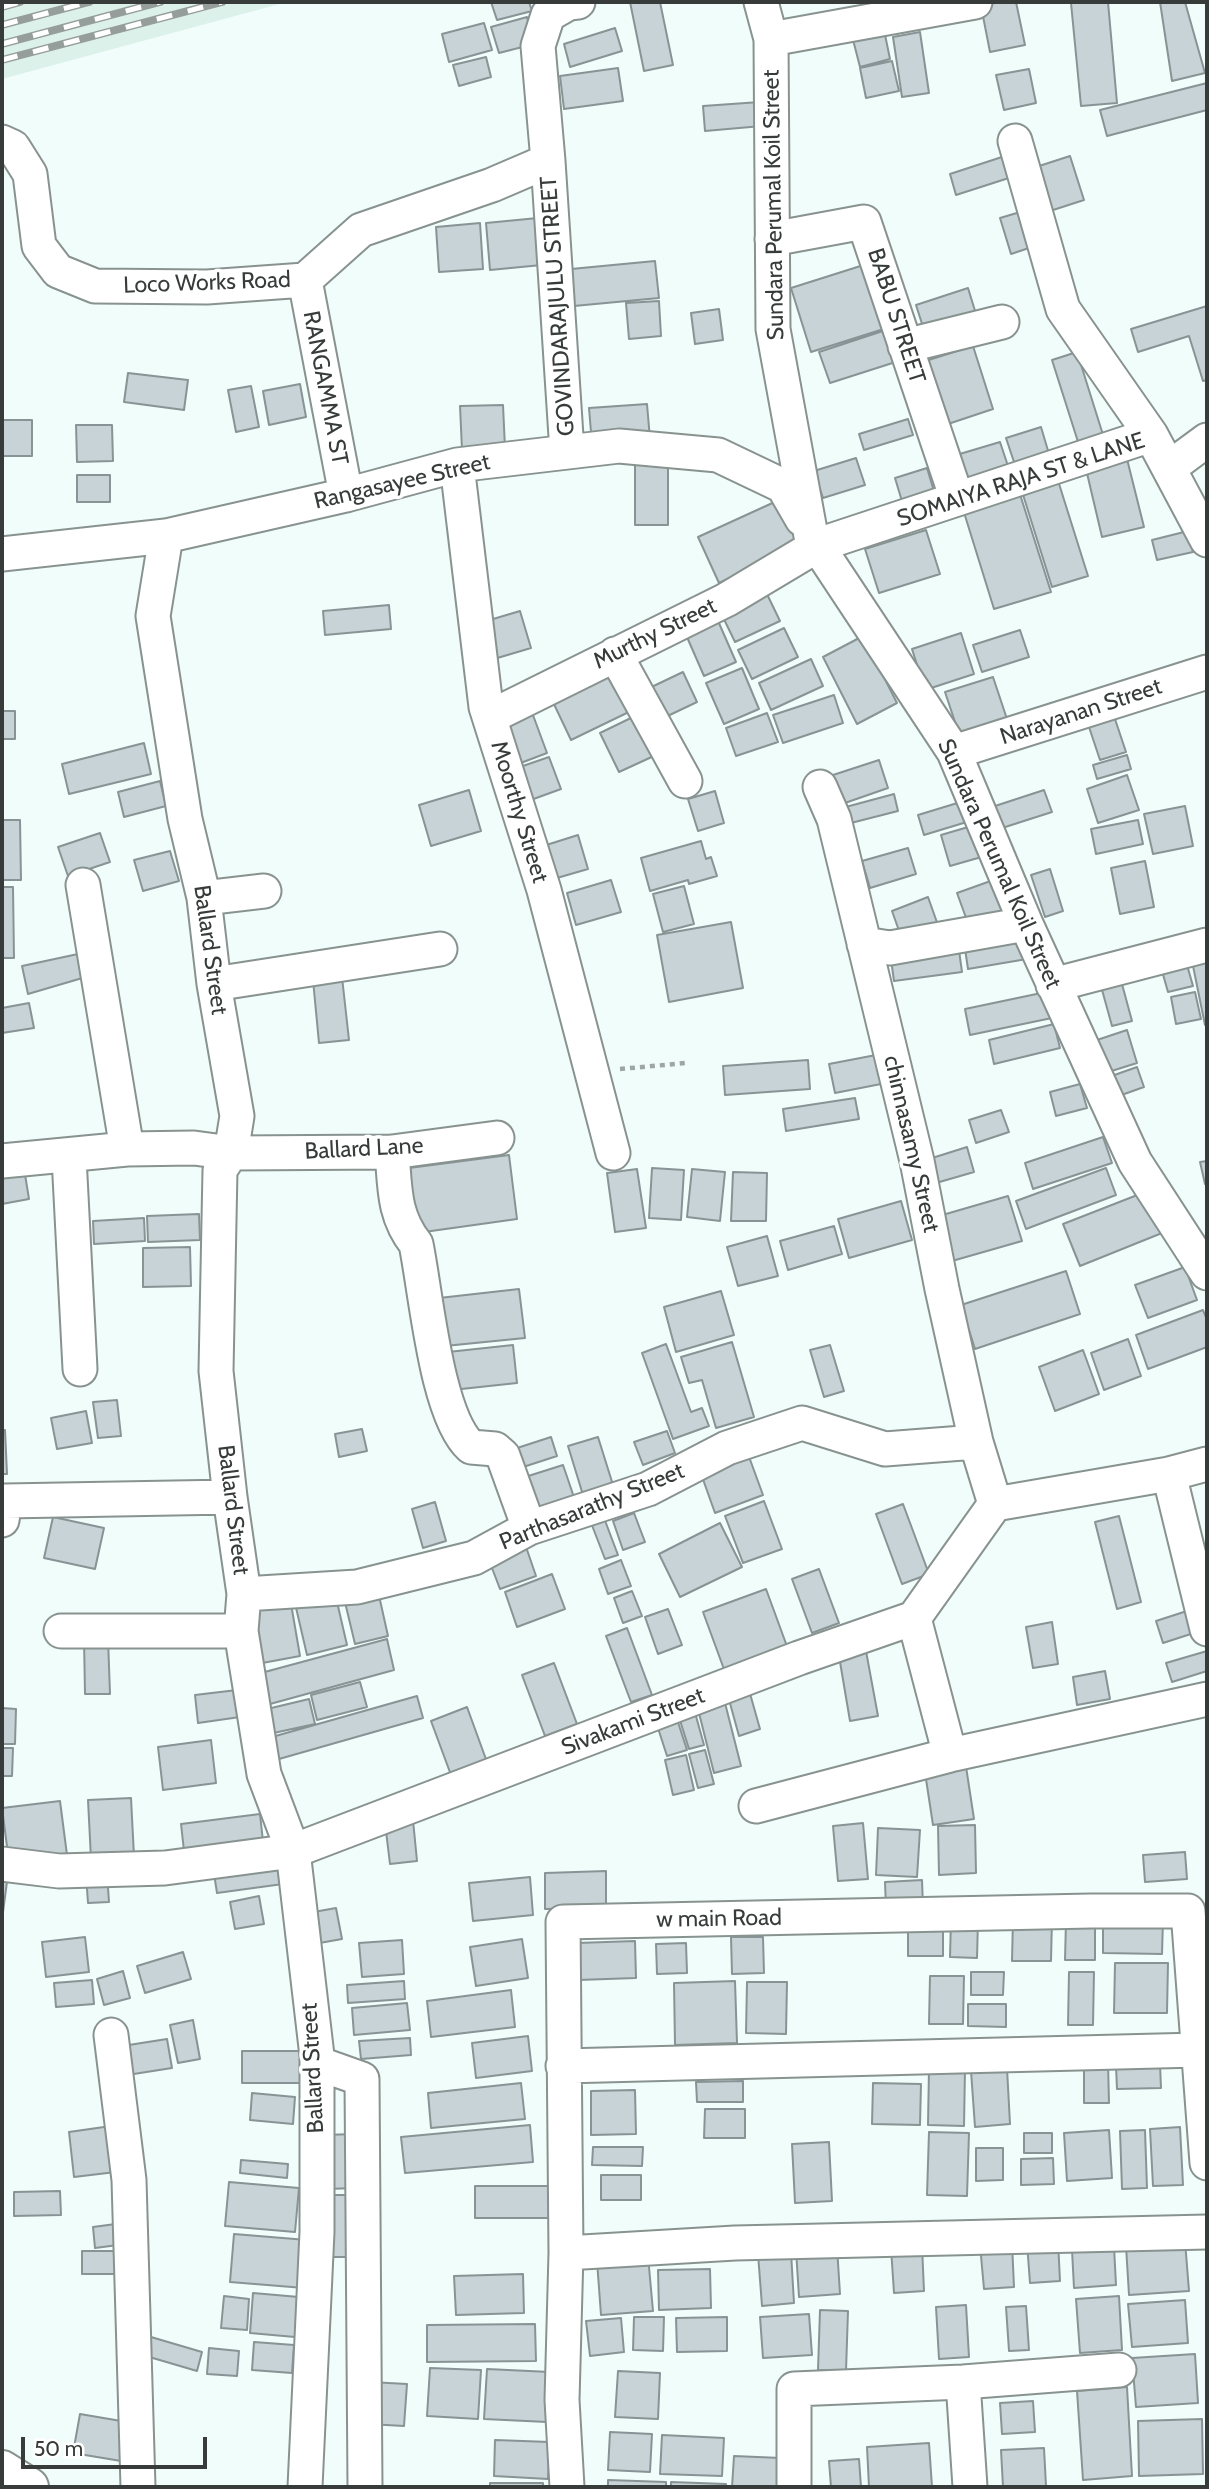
<!DOCTYPE html>
<html>
<head>
<meta charset="utf-8">
<style>
	body { margin:0 }
	#map { position:relative; width:1209px; height:2489px; overflow:hidden; background:#f1fdfa; font-family:Cabin,sans-serif }
	canvas { display:block }
	.frame { position:absolute; inset:0; border:4px solid #373c3b; pointer-events:none }
	.scale { position:absolute; left:21px; top:2437px; width:186px; height:32px; box-sizing:border-box; border:4px solid #373c3b; border-top:0; padding-left:9px; font-size:21px; line-height:24px; white-space:nowrap; color:#373c3b; -webkit-text-stroke:5px #fff; paint-order:stroke }
</style>
</head>
<body>
<div id="map">
<canvas width="1209" height="2489"></canvas>
<div class="frame"></div>
<div class="scale">50 m</div>
</div>
<script>
const g = document.querySelector('canvas').getContext('2d');
g.lineJoin = 'round';
function fill(path, color) { g.fillStyle = color; g.fill(path, 'evenodd'); }
function strokePath(path, color, width, dash) { g.strokeStyle = color; g.lineWidth = width; g.lineCap = dash ? 'butt' : 'round'; g.setLineDash(dash || []); g.stroke(path); }
function write(font, color, halo, rows, align = 'center') {
  g.font = font + ' Cabin,sans-serif'; g.lineWidth = 7; g.setLineDash([]); g.textBaseline = 'middle'; g.strokeStyle = halo; g.fillStyle = color; for (const [text, x, y, turn = 0] of rows) {
    g.save(); g.translate(x, y); g.rotate((+turn || 0) * Math.PI / 180); g.textAlign = isNaN(turn) ? turn : align; if (halo) g.strokeText(text, 0, 0); g.fillText(text, 0, 0); g.restore();
  }
}
const built = new Path2D(`
	M2,2H287L2,79Z`);
const building = new Path2D(`
	M491,2H529L532,11L497,20Z
	M630,2H660L673,65L644,71Z
	M999,2H1016L1025,45L990,52L981,6Z
	M1108,2L1117,103L1081,106L1071,3Z
	M1160,2H1185L1205,73L1172,81Z
	M527,17L534,44L499,53L491,27Z
	M484,23L492,50L449,62L442,34Z
	M883,25L890,59L860,67L851,32Z
	M615,28L622,51L570,67L564,44Z
	M920,32L929,93L902,97L893,37Z
	M486,57L491,77L459,86L453,65Z
	M892,61L899,91L866,98L860,68Z
	M618,68L623,101L564,109L560,76Z
	M1029,69L1036,103L1004,110L996,75Z
	M1207,83V110L1107,136L1100,110Z
	M760,102L762,126L705,131L703,106Z
	M1008,155L1015,176L956,195L950,174Z
	M1070,156L1084,200L1050,211L1036,167Z
	M1027,210L1038,245L1011,254L1000,218Z
	M548,217L552,264L490,270L486,223Z
	M480,223L483,269L439,272L436,227Z
	M655,261L659,298L574,306L571,269Z
	M870,263L890,327L811,352L791,288Z
	M968,288L976,314L924,330L916,305Z
	M659,301L661,336L629,339L626,303Z
	M1207,306V380L1203,381L1189,336L1138,352L1131,329Z
	M719,309L723,340L695,344L691,313Z
	M895,327L905,359L830,383L819,352Z
	M973,346L993,409L936,428L916,364Z
	M1077,352L1104,438L1079,445L1052,360Z
	M128,373L188,380L184,410L124,402Z
	M300,384L306,417L269,425L263,391Z
	M251,386L259,427L236,432L228,390Z
	M647,404L650,439L592,444L589,408Z
	M503,405L505,448L462,450L460,406Z
	M908,419L913,435L864,450L859,434Z
	M2,420H32V456H2Z
	M76,425H112L113,461L77,462Z
	M1041,427L1049,454L1015,465L1006,438Z
	M1000,442L1009,469L962,484L953,456Z
	M635,458H668V525H635Z
	M856,458L865,485L823,498L814,471Z
	M1127,459L1144,527L1102,537L1086,469Z
	M927,468L936,498L904,508L895,478Z
	M1055,471L1088,576L1052,587L1019,482Z
	M77,475H110V502H77Z
	M1018,488L1051,592L994,609L962,506Z
	M779,500L801,546L719,583L698,537Z
	M926,530L940,574L879,593L865,549Z
	M1188,531L1193,552L1157,560L1152,540Z
	M765,590L780,621L735,642L720,611Z
	M389,605L391,629L325,635L323,611Z
	M520,611L531,648L494,659L483,622Z
	M715,614L736,662L704,676L683,628Z
	M784,628L798,657L752,679L738,650Z
	M1020,630L1029,657L982,672L973,645Z
	M961,633L974,674L925,690L912,649Z
	M863,636L897,703L857,724L823,657Z
	M811,659L823,686L771,710L759,683Z
	M742,668L759,709L724,724L706,683Z
	M616,670L635,709L571,740L552,700Z
	M683,672L697,702L655,722L641,692Z
	M993,677L1010,728L962,743L945,692Z
	M834,695L843,723L783,743L773,715Z
	M530,707L547,753L518,764L501,718Z
	M2,711H15V739H2Z
	M767,713L778,742L736,756L726,728Z
	M1113,713L1126,752L1100,760L1087,721Z
	M637,715L656,755L619,772L600,733Z
	M144,743L151,774L69,794L62,764Z
	M1127,755L1131,769L1097,779L1093,765Z
	M549,757L561,789L528,801L517,768Z
	M879,760L888,788L842,804L833,775Z
	M1127,775L1139,810L1098,823L1087,789Z
	M160,781L166,806L124,817L118,792Z
	M469,790L481,831L431,846L419,805Z
	M1044,790L1052,812L999,829L992,807Z
	M715,791L724,823L698,831L688,799Z
	M894,794L898,811L847,824L842,808Z
	M964,801L970,821L924,835L918,815Z
	M1185,806L1193,846L1153,854L1144,814Z
	M2,820H20L21,880H2Z
	M1138,820L1143,844L1096,854L1091,829Z
	M975,825L985,856L950,866L941,835Z
	M100,833L110,862L68,876L58,847Z
	M578,835L588,869L550,880L540,847Z
	M701,841L706,859L711,857L717,876L689,884L688,880L650,891L641,858Z
	M908,848L916,874L870,888L862,861Z
	M170,851L179,881L143,891L134,860Z
	M1145,861L1154,907L1120,914L1111,868Z
	M1050,869L1063,911L1045,917L1031,875Z
	M999,878L1011,911L969,926L957,893Z
	M611,880L621,912L576,925L567,893Z
	M684,886L694,924L663,932L653,894Z
	M2,887H13L14,958H2Z
	M928,897L939,928L903,942L892,911Z
	M731,922L743,988L669,1002L657,935Z
	M1022,931L1027,959L968,969L964,942Z
	M958,943L962,972L894,981L890,952Z
	M92,951L96,974L28,994L22,966Z
	M1207,953V1024L1205,1025L1191,956Z
	M1185,958L1193,986L1168,992L1160,964Z
	M1119,973L1132,1021L1112,1026L1099,979Z
	M342,977L349,1040L319,1043L313,980Z
	M1046,992L1052,1018L970,1035L965,1009Z
	M1195,992L1201,1019L1176,1024L1171,997Z
	M29,1003L34,1028L2,1033V1008Z
	M1054,1024L1060,1048L994,1064L989,1040Z
	M1127,1030L1137,1063L1102,1074L1091,1042Z
	M876,1055L881,1084L835,1093L829,1064Z
	M808,1060L810,1089L725,1095L723,1066Z
	M1137,1067L1144,1087L1113,1098L1106,1078Z
	M1080,1084L1087,1108L1056,1116L1050,1092Z
	M855,1098L859,1119L786,1131L783,1109Z
	M1001,1110L1009,1132L976,1143L969,1120Z
	M1103,1137L1112,1163L1033,1189L1025,1163Z
	M967,1147L974,1172L936,1183L929,1159Z
	M509,1155L517,1219L417,1233L409,1168Z
	M1207,1161V1183L1205,1184L1200,1162Z
	M23,1162L29,1199L2,1204V1165Z
	M652,1168L684,1170L681,1220L649,1218Z
	M1106,1168L1116,1195L1026,1229L1016,1201Z
	M637,1169L646,1228L615,1232L607,1173Z
	M692,1169L725,1172L720,1221L687,1217Z
	M733,1172L767,1173L766,1221H731Z
	M1145,1192L1162,1233L1080,1266L1063,1224Z
	M1008,1196L1022,1241L952,1261L939,1216Z
	M901,1201L912,1240L849,1258L838,1219Z
	M199,1214L200,1240L148,1242L147,1216Z
	M144,1218L145,1241L94,1244L93,1221Z
	M834,1226L842,1254L788,1270L780,1241Z
	M767,1236L778,1276L738,1286L727,1247Z
	M190,1247L191,1286L143,1287V1248Z
	M1185,1267L1197,1300L1148,1318L1135,1285Z
	M1066,1271L1080,1314L975,1349L961,1305Z
	M519,1289L525,1338L445,1346L439,1298Z
	M721,1291L734,1335L676,1352L664,1307Z
	M1203,1310L1207,1320V1347L1148,1369L1136,1335Z
	M1128,1339L1141,1376L1104,1390L1091,1353Z
	M732,1342L754,1417L716,1428L702,1380L689,1383L681,1357Z
	M666,1344L691,1412L702,1408L709,1426L673,1439L642,1353Z
	M513,1345L517,1383L452,1390L448,1352Z
	M830,1345L844,1391L824,1397L810,1350Z
	M1083,1350L1099,1394L1055,1411L1039,1367Z
	M117,1400L121,1436L98,1438L93,1402Z
	M86,1411L92,1443L57,1449L51,1418Z
	M362,1429L367,1451L339,1457L335,1434Z
	M2,1430H5L7,1474H2Z
	M667,1431L675,1453L643,1465L634,1442Z
	M551,1437L557,1456L517,1469L511,1450Z
	M598,1437L613,1485L583,1495L568,1446Z
	M748,1454L763,1495L715,1513L700,1471Z
	M563,1465L577,1506L536,1520L522,1478Z
	M764,1501L782,1549L743,1563L725,1516Z
	M435,1502L446,1541L423,1548L412,1509Z
	M903,1504L929,1574L902,1584L876,1514Z
	M601,1510L618,1555L605,1559L588,1515Z
	M634,1513L645,1542L623,1550L613,1521Z
	M1119,1516L1141,1602L1117,1609L1095,1522Z
	M53,1517L104,1528L95,1569L44,1558Z
	M720,1523L742,1567L680,1597L659,1554Z
	M524,1541L536,1576L500,1589L487,1555Z
	M621,1560L631,1586L608,1594L599,1569Z
	M819,1569L839,1623L812,1633L792,1579Z
	M552,1574L565,1609L517,1627L505,1592Z
	M334,1589L347,1645L307,1655L294,1599Z
	M766,1589L788,1649L725,1672L703,1612Z
	M378,1591L388,1636L355,1644L344,1598Z
	M632,1591L642,1616L623,1623L614,1598Z
	M290,1598L300,1656L257,1664L246,1606Z
	M668,1609L682,1645L658,1654L645,1617Z
	M1190,1610L1197,1632L1163,1643L1156,1621Z
	M1052,1622L1058,1664L1033,1668L1026,1627Z
	M627,1628L652,1695L631,1702L606,1636Z
	M108,1638L110,1694H85L84,1639Z
	M387,1639L394,1670L270,1704L261,1673Z
	M866,1651L878,1716L850,1721L839,1656Z
	M1207,1651V1671L1172,1682L1166,1663Z
	M554,1663L577,1724L545,1736L522,1675Z
	M1105,1671L1110,1699L1077,1705L1073,1677Z
	M360,1682L367,1707L317,1720L311,1695Z
	M237,1690L240,1717L198,1723L195,1695Z
	M749,1690L760,1729L739,1736L728,1696Z
	M417,1696L423,1718L279,1759L272,1737Z
	M309,1699L315,1724L269,1734L263,1710Z
	M724,1699L741,1766L714,1773L697,1705Z
	M467,1707L487,1762L451,1775L431,1721Z
	M2,1708L16,1709L15,1744H2Z
	M694,1709L704,1745L689,1749L678,1714Z
	M677,1719L687,1750L667,1756L657,1725Z
	M211,1740L216,1783L163,1790L158,1747Z
	M2,1748H13L12,1776H2Z
	M705,1750L714,1784L698,1788L689,1754Z
	M686,1755L694,1790L673,1795L665,1760Z
	M965,1760L974,1819L933,1825L924,1766Z
	M131,1798L134,1856L91,1859L88,1800Z
	M60,1801L67,1855L9,1862L2,1808Z
	M260,1814L264,1851L185,1860L181,1824Z
	M413,1820L417,1861L390,1864L385,1823Z
	M863,1823L868,1879L838,1881L833,1826Z
	M975,1825L976,1873L939,1875L938,1826Z
	M878,1828L920,1830L917,1877L876,1875Z
	M1185,1852L1187,1879L1145,1882L1143,1855Z
	M279,1857L283,1884L217,1893L213,1867Z
	M606,1871V1908L545,1909V1873Z
	M2,1873L8,1874L3,1912H2Z
	M107,1873L109,1902L88,1903L86,1875Z
	M530,1877L533,1915L473,1921L469,1883Z
	M922,1880L923,1907L886,1909L885,1882Z
	M259,1896L264,1924L235,1929L230,1902Z
	M336,1908L342,1939L314,1944L308,1913Z
	M1013,1918H1052L1051,1961H1012Z
	M1103,1919L1163,1920L1162,1954L1103,1953Z
	M951,1920H978L977,1958L950,1957Z
	M1066,1920L1095,1921V1960H1065Z
	M908,1922H943V1956H908Z
	M85,1937L89,1972L46,1977L42,1942Z
	M731,1937H763L764,1973L732,1974Z
	M522,1939L528,1978L476,1986L470,1947Z
	M402,1940L404,1974L362,1977L359,1943Z
	M635,1941L636,1978L578,1980L577,1943Z
	M686,1943L687,1973L657,1974L656,1944Z
	M183,1952L191,1979L145,1993L137,1966Z
	M1115,1963H1168L1167,2013H1114Z
	M123,1971L130,1998L104,2005L97,1979Z
	M971,1972H1004L1003,1995H971Z
	M1069,1972H1094L1093,2025H1068Z
	M930,1976H964L963,2024H929Z
	M92,1980L94,2004L56,2007L54,1983Z
	M404,1981L405,1999L348,2003L347,1985Z
	M735,1981L737,2043L675,2045L674,1983Z
	M747,1982H787L786,2034L746,2033Z
	M511,1990L515,2027L431,2037L427,2001Z
	M407,2003L410,2030L354,2035L352,2008Z
	M968,2004H1006V2027L968,2026Z
	M193,2020L200,2059L178,2063L170,2025Z
	M528,2036L532,2071L476,2078L472,2043Z
	M410,2038L411,2055L361,2059L359,2041Z
	M167,2039L172,2068L121,2076L116,2047Z
	M242,2051H302V2083H242Z
	M1108,2061L1109,2103H1084V2062Z
	M1160,2064L1161,2088L1117,2089L1116,2066Z
	M929,2068L965,2069L964,2126L928,2125Z
	M1007,2068L1010,2124L975,2127L971,2071Z
	M743,2081V2102H697L696,2082Z
	M521,2083L525,2119L431,2128L428,2093Z
	M873,2083L921,2084L920,2125L872,2124Z
	M635,2090L636,2134L591,2135V2091Z
	M252,2093L295,2097L293,2124L250,2120Z
	M705,2109H745V2138H704Z
	M118,2125L124,2171L74,2177L69,2132Z
	M530,2125L533,2162L405,2173L401,2137Z
	M1180,2127L1183,2185L1153,2186L1150,2129Z
	M1109,2130L1112,2178L1067,2181L1064,2133Z
	M1145,2130L1147,2188L1122,2189L1120,2131Z
	M929,2132L969,2133L967,2196L927,2195Z
	M1024,2133H1052V2153H1024Z
	M355,2134L357,2188L326,2189L324,2135Z
	M829,2142L832,2201L795,2203L792,2144Z
	M593,2147H643L642,2166L592,2165Z
	M976,2148H1003V2180L976,2181Z
	M1053,2158L1054,2184L1021,2185V2159Z
	M241,2160L288,2164L287,2178L240,2173Z
	M601,2175H641V2200H601Z
	M229,2182L299,2188L295,2232L225,2226Z
	M475,2186H550V2218H475Z
	M60,2191L61,2215L14,2216V2192Z
	M321,2195H356V2257H321Z
	M123,2223L126,2244L95,2248L93,2227Z
	M234,2234L307,2240L304,2288L230,2282Z
	M1058,2241L1060,2281L1030,2283L1027,2243Z
	M1185,2241L1189,2291L1129,2295L1126,2246Z
	M1012,2243L1014,2287L984,2289L980,2245Z
	M922,2246L924,2291L894,2293L891,2248Z
	M837,2247L840,2294L799,2297L796,2250Z
	M1114,2247L1116,2285L1074,2288L1072,2250Z
	M82,2251H127V2274H82Z
	M791,2252L794,2303L762,2306L758,2254Z
	M648,2256L653,2311L601,2315L597,2261Z
	M710,2269L711,2308L659,2310L658,2270Z
	M523,2274L524,2313L456,2315L454,2276Z
	M253,2293L299,2297L295,2337L250,2333Z
	M224,2296L249,2299L247,2330L221,2328Z
	M1119,2296L1122,2350L1080,2353L1076,2299Z
	M1185,2300L1188,2343L1132,2347L1128,2304Z
	M966,2305L969,2357L939,2359L936,2307Z
	M1026,2306L1029,2350L1009,2351L1006,2307Z
	M820,2310L848,2311L846,2371L818,2370Z
	M809,2314L812,2355L763,2358L760,2317Z
	M634,2317H664L663,2351L633,2350Z
	M727,2317V2351L677,2352L676,2318Z
	M621,2318L624,2352L590,2356L586,2321Z
	M535,2324L536,2361L427,2362V2325Z
	M151,2337L202,2352L197,2371L146,2356Z
	M254,2342L294,2345L292,2373L252,2370Z
	M209,2348L239,2351L237,2376L207,2374Z
	M1195,2354L1198,2403L1136,2407L1132,2358Z
	M430,2368L481,2370L478,2419L427,2416Z
	M487,2369L550,2372L547,2422L484,2419Z
	M618,2371L660,2373L658,2419L615,2417Z
	M370,2382L407,2384L404,2426L368,2424Z
	M1127,2387L1132,2476L1083,2480L1077,2391Z
	M1033,2401L1035,2432L1002,2434L1000,2403Z
	M80,2414L127,2422L121,2461L73,2453Z
	M1202,2419L1203,2474L1139,2476L1138,2421Z
	M610,2432L652,2434L650,2472L608,2470Z
	M662,2435L724,2438L722,2476L660,2474Z
	M495,2440L550,2442L548,2479L494,2476Z
	M929,2443L932,2487H869L867,2447Z
	M1044,2448L1046,2486L1003,2487L1001,2450Z
	M734,2456L781,2458L780,2487H732Z
	M859,2459L861,2487H831L829,2461Z
	M608,2480L666,2482V2487H608Z
	M671,2482L726,2484V2487H671Z
	M490,2483H543V2487H490Z`);
const path = new Path2D(`
	M620,1069L686,1063`);
const minor = new Path2D(`
	M761,2L771,39L975,2
	M771,39L773,329L811,536L954,752L1026,924L1135,1162L1207,1273
	M1015,141L1063,309L1151,435
	M2,142L13,147L30,174L39,246L58,271L95,286L207,287L305,280L361,230L492,185L548,161L538,46L548,15L569,3L578,2
	M548,161L567,452
	M772,239L864,222L957,499
	M305,280L346,495
	M905,346L1002,322
	M457,465L486,707L544,890L613,1153
	M1169,468L1207,440
	M166,536L153,616L185,819L204,898L214,984L237,1116L231,1153L220,1170L216,1371L230,1497L244,1594L241,1631L264,1774L293,1851L317,2056V2232L305,2487
	M2,554L166,536L346,495L457,465L619,446L718,455L783,486L802,519
	M615,654L685,781
	M490,717L726,600L818,545L1151,435L1207,540
	M954,752L1207,672
	M820,787L834,819L917,1161L942,1289L976,1442L995,1504
	M83,885L127,1149
	M204,898L264,891
	M864,944L890,948L1026,924
	M214,984L440,949
	M1053,985L1207,945
	M392,1152C395,1187 393,1215 416,1244C426,1292 436,1416 471,1447L495,1449L503,1456L529,1528
	M69,1157L80,1369
	M2,1161L127,1149L194,1148L231,1153L392,1152L497,1138
	M1169,1474L1207,1629
	M2,1520L5,1501L230,1497
	M244,1594L357,1587L474,1558L529,1528L648,1489L727,1448L802,1423L885,1449L976,1442
	M914,1618L950,1755L1207,1699
	M61,1631H241
	M756,1806L950,1755
	M2,1864L59,1871L165,1868L293,1851L799,1658L914,1618L995,1504L1169,1474L1207,1464
	M111,2035L129,2180L138,2487
	M317,2063L362,2079L365,2487
	M563,2066L1198,2050
	M566,2253L735,2243L1207,2232
	M963,2382L970,2487
	M567,2487L562,2400L566,2253L563,1922L1091,1911H1188L1207,2163
	M794,2487V2389L963,2382L1119,2370`);
const major = new Path2D(`
	M2,2470L29,2487`);
const rail = new Path2D(`
	M2,7L20,2
	M2,25L89,2
	M2,44L160,2
	M2,60L222,2`);
const streetNames = [
	["Sundara Perumal Koil Street",774,205,-91],
	["Loco Works Road",207,283,-2],
	["GOVINDARAJULU STREET",558,306,-94],
	["BABU STREET",896,316,72],
	["RANGAMMA ST",325,388,79],
	["SOMAIYA RAJA ST & LANE",1021,480,-18],
	["Rangasayee Street",402,482,-13],
	["Murthy Street",655,634,-26],
	["Narayanan Street",1081,712,-18],
	["Moorthy Street",519,812,73],
	["Sundara Perumal Koil Street",999,864,66],
	["Ballard Street",210,950,82],
	["chinnasamy Street",911,1144,77],
	["Ballard Lane",364,1149,-3],
	["Parthasarathy Street",592,1507,-22],
	["Ballard Street",233,1510,83],
	["Sivakami Street",633,1722,-21],
	["w main Road",719,1919,-1],
	["Ballard Street",313,2068,-93]
];
fill(built, '#ddf1eb');
fill(building, '#c7d3d6');
strokePath(building, '#889395', 2);
strokePath(minor, '#889390', 37);
strokePath(major, '#889390', 42);
strokePath(path, '#9da6a4', 4.5, [5, 5]);
strokePath(minor, '#fff', 33);
strokePath(major, '#fff', 38);
strokePath(rail, '#969e9c', 8);
strokePath(rail, '#fff', 5, [16]);
write('23px', '#373c3b', '#fff', streetNames);
</script>
</body>
</html>
